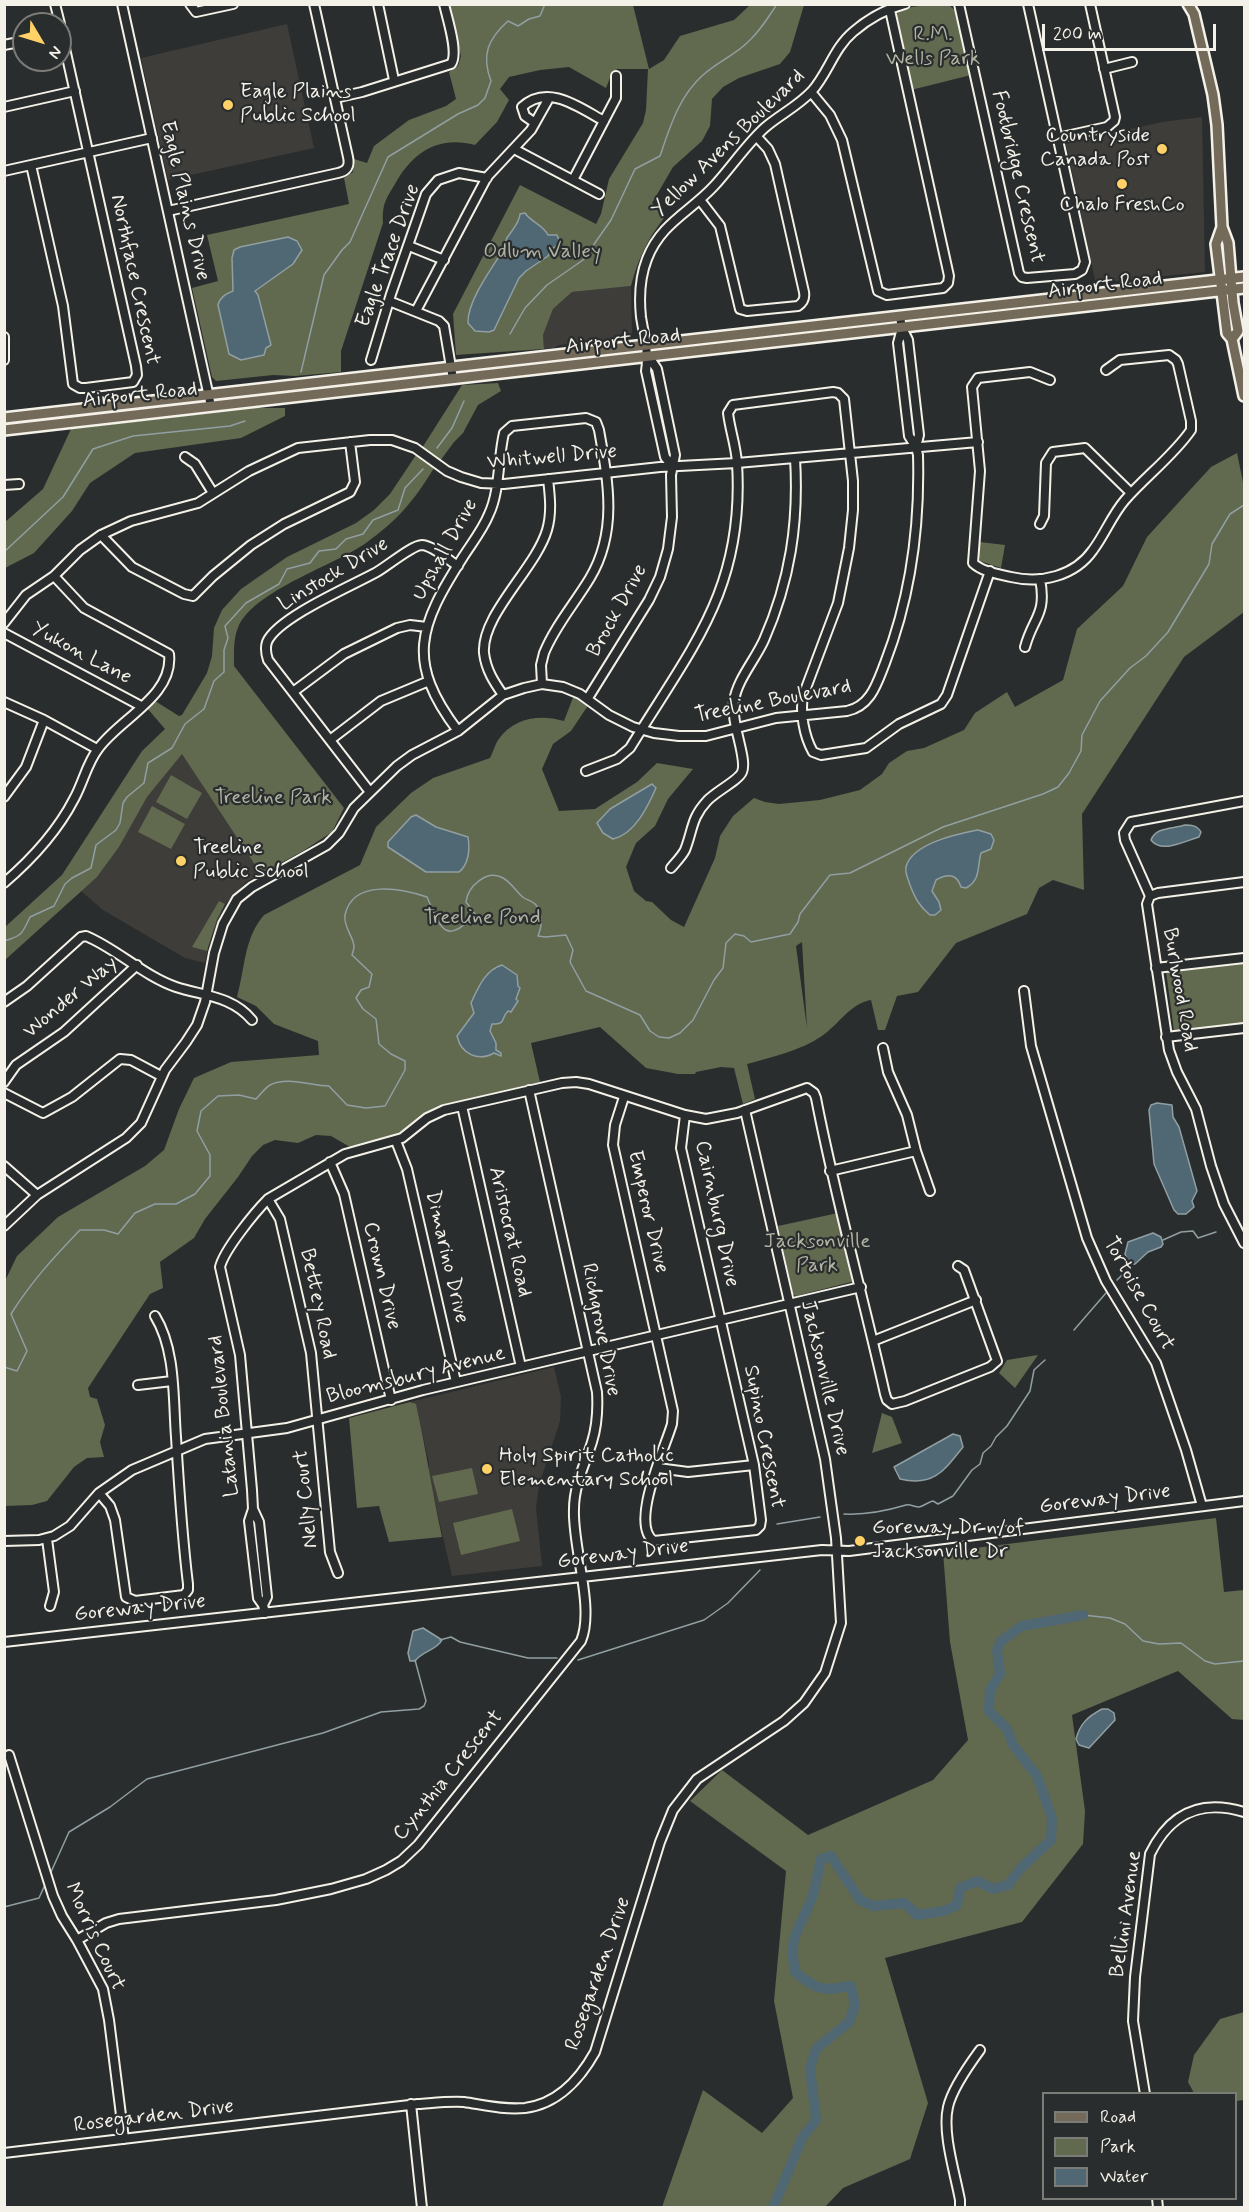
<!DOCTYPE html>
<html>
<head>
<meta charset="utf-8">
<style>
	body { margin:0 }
	#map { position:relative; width:1249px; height:2212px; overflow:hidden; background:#2a2d2e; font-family:Mynerve,sans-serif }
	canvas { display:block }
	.frame { position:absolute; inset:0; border:6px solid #f4f1e8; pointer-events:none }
	.legend { position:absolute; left:1042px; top:2092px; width:195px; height:108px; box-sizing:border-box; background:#2a2d2e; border:2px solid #7b7b78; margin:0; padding:8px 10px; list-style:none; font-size:18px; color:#f4f1e8 }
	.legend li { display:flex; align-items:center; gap:12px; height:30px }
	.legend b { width:30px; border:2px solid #7b7b78 }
	.north { position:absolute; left:12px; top:12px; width:60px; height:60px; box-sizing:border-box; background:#2a2d2e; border:2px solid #7b7b78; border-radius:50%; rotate:128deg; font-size:16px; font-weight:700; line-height:24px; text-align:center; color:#f4f1e8 }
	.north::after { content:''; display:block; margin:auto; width:21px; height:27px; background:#ffd166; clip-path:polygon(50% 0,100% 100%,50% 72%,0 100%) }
	.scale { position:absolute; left:1042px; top:24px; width:174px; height:27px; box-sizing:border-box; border:3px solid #f4f1e8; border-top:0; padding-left:8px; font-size:18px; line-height:21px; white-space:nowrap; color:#f4f1e8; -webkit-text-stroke:4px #2a2d2e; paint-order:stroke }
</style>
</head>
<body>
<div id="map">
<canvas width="1249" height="2212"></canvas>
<div class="frame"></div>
<ul class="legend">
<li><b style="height:8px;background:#746a5a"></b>Road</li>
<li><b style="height:16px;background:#61694f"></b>Park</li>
<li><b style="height:16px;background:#4f6874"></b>Water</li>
</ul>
<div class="north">N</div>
<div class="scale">200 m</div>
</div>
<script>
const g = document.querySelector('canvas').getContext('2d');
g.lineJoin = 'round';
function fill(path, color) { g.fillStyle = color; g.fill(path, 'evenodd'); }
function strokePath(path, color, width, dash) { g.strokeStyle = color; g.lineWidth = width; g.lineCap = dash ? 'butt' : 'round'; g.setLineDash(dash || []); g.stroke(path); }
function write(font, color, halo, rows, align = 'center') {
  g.font = font + ' Mynerve,sans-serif'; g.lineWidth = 4.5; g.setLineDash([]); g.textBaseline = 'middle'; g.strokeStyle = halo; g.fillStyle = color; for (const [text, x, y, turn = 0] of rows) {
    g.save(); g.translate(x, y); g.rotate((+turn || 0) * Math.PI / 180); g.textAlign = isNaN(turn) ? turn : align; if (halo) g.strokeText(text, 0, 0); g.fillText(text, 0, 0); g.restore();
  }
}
const built = new Path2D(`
	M287,24L314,148L168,180L141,58Z
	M1202,117L1205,272L1116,281L1109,279L1095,280L1066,144L1162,122Z
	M631,286L632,337L623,341L559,345L554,348L544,349L543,335L553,309L572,292Z
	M182,753L261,874L246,882L225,904L209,942L205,963L185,958L103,910L81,891L97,877L119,847L146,798Z
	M554,1367L561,1397L560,1421L539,1485L536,1508L542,1566L452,1576L429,1476V1463L416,1405L410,1402Z`);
const green = new Path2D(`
	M449,5H633L649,69L664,60L680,36L734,20L750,5H804L790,52L780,64L739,78L723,87L712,99L710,126L702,141L673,167L652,203L664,218C647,240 638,259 631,286L572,292L553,309L543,335L544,349L456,355L453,314L520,185L596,224L601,214L609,179L643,123L646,110L648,69H617L610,78L606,88L569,67L540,70L509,77L500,89L509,100L497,122L475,145C438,135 412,153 395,184C386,199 382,204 383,223L341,351V372L295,376L273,375L216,381L212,377L192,288L218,281L207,235L349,204L344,178L353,172L354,159L367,163L374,146L409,120L446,106L456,99L449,72L458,66L461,56Z
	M950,6L957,12L971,75L911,90L895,16C906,2 935,6 950,6Z
	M498,383L501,391L478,405L463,433L454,442L440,461L422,448L462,385Z
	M253,408H285V416L241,438L135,453L90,483L72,511L34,553L5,568V522L43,489L71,429Z
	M1237,453L1244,487V612L1184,657L1082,814L1084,890L1053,880L1039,888L1027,914L956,943L918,992L897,996L885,1030H878L871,1000C851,1003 838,1025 822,1036C800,1051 772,1057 747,1064L755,1099L743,1104L734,1068L721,1067L696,1072L695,1074H678L646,1068L600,1027L531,1043L540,1082L438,1106C423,1113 414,1124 401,1132C387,1141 367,1143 350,1147L331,1136L316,1135L298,1143L275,1140L263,1145L252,1156L238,1177L205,1219L194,1238L160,1262L163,1288L150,1294L88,1388L90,1397L97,1399L105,1425L100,1442L104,1457L87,1458L74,1467L47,1501L32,1505L5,1506L4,1283L17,1256L58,1217L145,1166L164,1150L179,1109L194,1078L231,1062L319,1055L318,1041L274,1024L256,1006L237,997C245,968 244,938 264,915L360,865L376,827L411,793L433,778L490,758C493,752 495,745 498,740C514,717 540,714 564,721L574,695L589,704L571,731L553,744L542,769L559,811L595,809L637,782L657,763L693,769L668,799L655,826L636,843L626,867L634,891L646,901L652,902L671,920L684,927L715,858L720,836L733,816L754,798L765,802L779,804L820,800L860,790L882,774L889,763L907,751L924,748L964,730L975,713L1007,692L1015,707L1063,680L1077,629L1123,586L1147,537L1211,467ZM802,942L807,1028L796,946Z
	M416,455L434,468C413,502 399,519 366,543C333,566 258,589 239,625C233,638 234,652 234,666L344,808L332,832L303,851L261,874L182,754L147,797L119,847L97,877L5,960V927L62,875L142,751L165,729L147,708L155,701L179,716L182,715L207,673L212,656L214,628L222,610L241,589L287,557L356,523L374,510L390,494Z
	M980,542L1005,545L1001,568L980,561L979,556Z
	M171,775L202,793L187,819L156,802Z
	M152,806L185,824L171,849L138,832Z
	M219,901L225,904L217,919L207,951L192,947Z
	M1244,962V1024L1174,1031L1166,971Z
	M838,1213L855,1281L796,1296L793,1294L778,1226Z
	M1038,1355L1015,1388L999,1373L1007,1360Z
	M410,1402L416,1404C426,1449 432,1492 442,1537L389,1542L379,1506L357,1508L349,1418Z
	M882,1413L892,1417L902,1443L872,1453Z
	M472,1468L478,1494L439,1502L432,1476Z
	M512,1509L520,1541L461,1555L453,1523Z
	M1216,1518L1224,1592L1244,1590V1720L1232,1719L1178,1671L1072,1715L1085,1811L1083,1844L1022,1922L885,1958L928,2103L910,2159L843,2188L825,2207H662L703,2090L762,2133L793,2098L774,2001L786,1871L690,1801L722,1770L808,1835L933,1780L968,1740L950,1642L943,1552Z
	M1244,2012V2100L1236,2101V2094L1194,2093L1188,2082L1194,2055L1220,2019Z`);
const water = new Path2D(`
	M525,213C531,222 543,225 548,235H557L560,243L553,248L548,256L526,271L519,278L494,330L489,332L475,331L468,323C467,303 489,272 500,255C504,250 504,244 507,238C512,230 520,222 520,214Z
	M288,237L297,241L302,250L293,264L255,291L258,295L271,345L266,348L264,355L241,360L229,354L218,305C220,297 226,294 233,291L232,258L234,250L240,247Z
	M652,784L656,788C648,806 635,834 613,839L603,833L597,823L610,809Z
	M416,815L436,827L468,837C470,849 469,864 459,872H426L388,847V842L411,817Z
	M1185,825C1191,825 1197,825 1201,832L1199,837C1185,841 1161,854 1151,840C1156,827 1172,829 1185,825Z
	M978,830L991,834L994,840L991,849L981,853C977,867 981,880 966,888L961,887C957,874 948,873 936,880L932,891L939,902L941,910L935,915H930C919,906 915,898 910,885C908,878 905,874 906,867C912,843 958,834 978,830Z
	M502,965L517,975L518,986L520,988L516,999L518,1001L511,1012L508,1011C500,1019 507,1024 492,1024L490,1031L496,1043V1050L501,1053V1056L494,1053C478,1062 461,1054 457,1036L474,1013L471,1003C478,988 485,970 502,965Z
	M1157,1103L1172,1105L1173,1117L1179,1127L1197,1191L1192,1201L1194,1207L1186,1214H1178L1174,1210L1154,1164L1149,1110L1151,1105Z
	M1153,1233L1161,1237L1163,1244L1161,1247L1148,1252L1135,1264H1129L1125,1254L1128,1242Z
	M953,1434L960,1436L963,1447C944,1471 933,1487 900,1479L894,1467Z
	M423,1628L442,1640C437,1650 422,1651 415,1661H410L408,1653L413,1631Z
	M1102,1709H1108L1114,1713L1115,1720L1089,1748L1079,1745L1076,1739C1080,1724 1087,1717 1102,1709Z`);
const stream = new Path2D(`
	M510,334L525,308L547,285L583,260L611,220L635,169L660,156C670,127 679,96 703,75C717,62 735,55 748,42C760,31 768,18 777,4
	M301,372L324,275L342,250L350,242L388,157L458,114L478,105L485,98L491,81C481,55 488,39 508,21L518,26L529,19L540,16L545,4
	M437,448L452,428L464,401
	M4,552L63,497L93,449L133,436L230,426L245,421
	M4,941C22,936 22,934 30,917L54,906L65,884L72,878L91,868L96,845L116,830L120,823L123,803L127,797L144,783L148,763L172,748L185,724L204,709L214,681L224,672V650L228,638L225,626L246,603L279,584L287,569L310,563L319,551L336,549L346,539L363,534L373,520L398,510L405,488L423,469
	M1163,1240L1181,1232L1193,1231L1198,1238L1216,1232
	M1117,1280L1131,1266
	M1074,1330L1106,1293
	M4,1367L17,1371L27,1351L11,1314C31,1282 54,1257 80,1230H104L118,1234L135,1213L155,1204H176L195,1194L210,1176V1155L197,1131L201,1111L218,1096L239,1095L256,1099C260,1095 265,1088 270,1085C287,1076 312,1086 329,1086L347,1105L366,1108L385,1106L405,1070V1061L391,1054L379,1044L376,1019L363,1009L356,998L361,990L369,987L372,974L352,955C353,952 354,949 354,946C353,936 343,926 345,915C353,878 403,889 427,897C440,926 445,948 475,914L466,902C468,886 487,869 503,878C512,883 516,892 524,898C527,900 533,901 536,905C543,914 542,926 538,936L545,937L566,935L573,950L570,962L586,991L640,1015L650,1031L659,1037L669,1038L680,1033L693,1020L714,980L723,968L726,943L735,934L744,936L751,942L790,934L798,922L800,914L830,875L850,873L943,827L1043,794L1058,787L1069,773L1081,751L1082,735L1100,701L1130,668L1146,656L1168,632L1209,564L1212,544L1230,514L1244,505
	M844,1514C865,1515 886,1511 906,1505C910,1504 915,1507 919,1507C924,1506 928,1502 933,1501L938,1504L953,1496L972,1470L980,1464L983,1453L991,1446L996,1437L1007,1426L1030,1391L1034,1370L1045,1360
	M777,1524L820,1517
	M1083,1615L1110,1618L1125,1624L1143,1641L1159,1644L1181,1643L1205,1661L1215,1664L1244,1661
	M440,1640L451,1637L460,1642L528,1658H557
	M578,1660L704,1620L728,1603L760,1570
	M51,1872L69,1832L110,1807L147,1779L323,1733L381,1712L419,1709L424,1706L426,1701L415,1660
	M4,1907L39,1898L44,1887`);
const river = new Path2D(`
	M773,2208L802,2138L816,2120L810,2068L816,2049L849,2022L855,2005L851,1986C820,1991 819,1991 795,1972C789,1937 796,1935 809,1905C816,1891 817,1874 821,1859L831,1856L860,1900L873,1906L904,1903L917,1915L944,1911L957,1905L960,1888L977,1881L993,1889L1008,1885L1021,1868L1051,1840L1052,1818L1037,1776L1013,1745L1007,1729L989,1711L990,1690L1000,1674L997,1650L1001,1641L1022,1626L1083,1615`);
const minor = new Path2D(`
	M55,4L60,24
	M122,4L211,406
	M190,4L196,12L233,4
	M378,4L394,80
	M959,4L1019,273L1022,277L1027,278L1075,274L1082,270L1085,262L1028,4
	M4,45L24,41
	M1104,69L1132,62
	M811,92L830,115L842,140L878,291L887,295L943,288L948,283L949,276L890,10
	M335,98L362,92L451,64C459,53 447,18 444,4
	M4,107L75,91
	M535,123L525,116L522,107C548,83 580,108 604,121
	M1057,138L1107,127L1114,121L1115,117L1090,4
	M514,149L599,194
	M31,165L63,306L73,384L80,388H86L133,382L137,375L136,366L60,26
	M4,171L152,138
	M573,180L616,98V76
	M700,200L720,226L740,309L747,311L798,306C804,302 805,298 804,292L775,164L768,149L757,137
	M168,211L338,173C347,171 350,166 348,157L314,4
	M409,246L444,260
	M389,301L439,321L444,326L453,379
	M416,311L487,177L531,130L549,98
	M900,317L902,328L908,340L919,435L916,447
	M4,337V360
	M371,360L391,294L426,194L438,180L459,173L487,178
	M1050,380L1030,372L978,378L972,387L980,471L973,563C982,572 999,574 1011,577C1041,584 1075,576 1093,550C1105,534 1112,515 1125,500C1145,477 1174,455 1191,430V421L1178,364L1176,360L1169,355L1120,360L1106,370
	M185,457L195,464L213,493
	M672,466L665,457L646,371C649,352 644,336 641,317C639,298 640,277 647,259C661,223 690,212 714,186C730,169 751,138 768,125C783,113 799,105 812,91C828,73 834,48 853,32C868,19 886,9 905,4
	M4,485L19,484
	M1040,524L1044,516L1046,463L1053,452L1085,448L1131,493
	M101,535L132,567L184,594L193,596L213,576L251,545L284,524L350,492L355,482L350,442
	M4,623L26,595L54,576L80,550L101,535L131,521L198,503L249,471L298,448L370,440H392L415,448L447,471L461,477L481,483L504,484L660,467L737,463L978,442
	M4,633L141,706
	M1025,647C1033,617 1047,615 1040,579
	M293,692L344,654L397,628L410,625L427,627
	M503,695C494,682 486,670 484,653C481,615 536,568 547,530C552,513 550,496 548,479
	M588,698L649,600L660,577L668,549L672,517L671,475L675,455L657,369L649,357
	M4,702L44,720L97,749
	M458,731C405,661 419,626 463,557C472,543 483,529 489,514C500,491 498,458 504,433L512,426L586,418L596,422L599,430C608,481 618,531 590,578C575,603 555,626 544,653L541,665L542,684
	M330,740L381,701L429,681
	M586,771L617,759L630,748C691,648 745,589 737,463C736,446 730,430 728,413L733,405L833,392L838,393L844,399L853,481V510L849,548L838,603L803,696C800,713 804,736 813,752L821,755L866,748L899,724L941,704L947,695L990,571
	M370,792L268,660C266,654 265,648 267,642C277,618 351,586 375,573C385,568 412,545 422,545C434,546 448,560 458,566
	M4,797L26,767L44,720
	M671,868C676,862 682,856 685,850C693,830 691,818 707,801C715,792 739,780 742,772C748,759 730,722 734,701C737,680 755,660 764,640C790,581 799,523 795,458
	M4,883C32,859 57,832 74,799C83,783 87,763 98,749C119,719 174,696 169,654L84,608L54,576
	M1150,896L1147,904L1169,1050L1177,1072L1196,1109L1211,1166L1224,1204L1244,1243
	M1150,896L1125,840L1124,833L1131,822L1244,801
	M1150,896L1158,893L1244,882
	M1156,968L1244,958
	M1024,991L1031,1046L1087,1238L1106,1281L1156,1363L1186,1450L1202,1506
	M4,1002L27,986L81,937L86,936C117,949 144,976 176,987C204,996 232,996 252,1020
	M1166,1037L1244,1028
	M883,1048L888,1072L907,1115L916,1151L930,1191
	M4,1082L16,1065L64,1032L137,965
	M4,1093L43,1113L72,1097L120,1059L131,1060L161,1076
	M624,1097L615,1125L613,1145L673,1411L672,1424C665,1448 629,1525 654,1541L756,1530L760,1526L761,1520L754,1465L681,1148L685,1115
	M462,1106L521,1367
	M396,1141L407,1169L456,1382
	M330,1162L344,1194L391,1400
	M4,1166L37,1195
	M830,1171L916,1151
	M268,1199L280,1219L311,1353L330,1552L338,1573
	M4,1226L37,1195L126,1138L141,1123L165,1070L186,1042L197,1025L205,1002L214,953L223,924L237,899L252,887L327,845L339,833L354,808L397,766L412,755L458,731L503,695L524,688L542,684L563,687L580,694L609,715L633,727L654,733L679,736H706L776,718L847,711C871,706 877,683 885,663C911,596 920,526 918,455L916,447L909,436L898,343L902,328
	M873,1341L976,1300
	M138,1385L172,1381
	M658,1468L688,1472L754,1465
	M99,1493L110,1506L115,1520L126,1597L135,1601L184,1595L188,1590V1584C182,1535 179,1487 176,1437C173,1398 176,1350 155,1316
	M253,1509L259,1522L267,1597L263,1605
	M47,1539L54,1592L50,1606
	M4,1541L39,1540L54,1536L70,1526L99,1493L132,1470L205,1439L287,1428L423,1390L861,1287
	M265,1613L263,1605L258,1598L249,1521L253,1509L252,1490L240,1355L220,1267C224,1250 255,1212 268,1199L345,1154L402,1138L427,1118L444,1110L562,1083L576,1082L589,1084L685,1115L706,1119L737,1113L807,1088L814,1093L816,1098C835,1197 863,1295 885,1394L887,1400L892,1404L905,1401L990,1367L997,1361L964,1270L958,1266
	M4,1642L822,1550L849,1551L1244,1501
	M9,1755L53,1896L62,1916L77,1940L103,1989L109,2020L124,2139
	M77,1940L106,1923L119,1919L276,1900L331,1889L366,1879L386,1870L401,1861L418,1845L581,1641C595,1608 572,1546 574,1509C574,1485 585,1464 592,1442C597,1426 598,1409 597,1392L529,1090
	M1145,2094L1133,2021L1135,1977L1150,1854C1170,1813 1201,1799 1244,1812
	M411,2104L422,2208
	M4,2153L418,2104C433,2103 449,2101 464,2102C484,2105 504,2110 525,2108C557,2104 580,2079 595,2052L660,1842L673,1810L697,1779L784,1721L804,1703L825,1673L841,1623L836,1538L825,1459L745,1110
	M1157,2198L1158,2208
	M960,2208V2200C955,2173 942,2133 948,2107C952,2089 969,2065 980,2050`);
const major = new Path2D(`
	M1188,4L1194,14L1213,95L1217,125L1222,227L1228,243L1233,303L1238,331L1232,339
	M1222,227L1216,244L1227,333L1232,339L1244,396
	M4,418L1244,277
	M4,430L1244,288`);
const markers = [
	[228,105,6,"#ffd166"],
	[1162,149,6,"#ffd166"],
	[1122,184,6,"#ffd166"],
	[181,861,6,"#ffd166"],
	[487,1469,6,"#ffd166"],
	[860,1541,6,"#ffd166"]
];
const parkNames = [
	["R.M.",933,36],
	["Wells Park",933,60],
	["Odlum Valley",542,253],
	["Treeline Park",273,799],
	["Treeline Pond",482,919],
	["Jacksonville",817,1243],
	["Park",817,1267]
];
const poiNames = [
	["Eagle Plains",240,93],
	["Public School",240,117],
	["Countryside",1150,137,"right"],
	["Canada Post",1150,161,"right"],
	["Chalo FreshCo",1122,206,"center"],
	["Treeline",193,849],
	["Public School",193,873],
	["Holy Spirit Catholic",499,1457],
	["Elementary School",499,1481],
	["Goreway Dr n/of",872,1529],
	["Jacksonville Dr",872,1553]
];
const streetNames = [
	["Yellow Avens Boulevard",729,144,-44],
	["Footbridge Crescent",1017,177,77],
	["Eagle Plains Drive",184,201,77],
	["Eagle Trace Drive",389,256,-70],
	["Northface Crescent",134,280,78],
	["Airport Road",1105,286,-7],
	["Airport Road",623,342,-6],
	["Airport Road",140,396,-6],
	["Whitwell Drive",552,458,-5],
	["Upshall Drive",446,550,-61],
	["Linstock Drive",334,575,-31],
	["Brock Drive",618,611,-61],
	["Yukon Lane",81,654,28],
	["Treeline Boulevard",773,702,-11],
	["Burlwood Road",1179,990,80],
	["Wonder Way",71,998,-40],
	["Emperor Drive",647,1212,77],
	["Cairnburg Drive",716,1214,78],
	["Aristocrat Road",509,1232,77],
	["Dimarino Drive",446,1257,77],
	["Crown Drive",381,1276,77],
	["Tortoise Court",1138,1294,61],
	["Bettey Road",317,1304,78],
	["Richgrove Drive",600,1330,79],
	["Bloomsbury Avenue",416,1376,-14],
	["Jacksonville Drive",824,1378,77],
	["Latania Boulevard",225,1416,-96],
	["Supino Crescent",763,1437,79],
	["Nelly Court",307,1499,-96],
	["Goreway Drive",1105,1500,-7],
	["Goreway Drive",623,1555,-7],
	["Goreway Drive",140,1609,-6],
	["Cynthia Crescent",449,1776,-51],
	["Bellini Avenue",1127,1914,-82],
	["Morris Court",94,1937,65],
	["Rosegarden Drive",599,1974,-71],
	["Rosegarden Drive",154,2117,-7]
];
fill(built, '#3e3d39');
fill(green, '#61694f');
fill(water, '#4f6874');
strokePath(water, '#919fa2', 1.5);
strokePath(stream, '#919fa2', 1.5);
strokePath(river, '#4f6874', 10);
strokePath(minor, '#f4f1e8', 12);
strokePath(major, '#f4f1e8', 14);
strokePath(minor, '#2a2d2e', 8);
strokePath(major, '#746a5a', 9);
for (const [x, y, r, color] of markers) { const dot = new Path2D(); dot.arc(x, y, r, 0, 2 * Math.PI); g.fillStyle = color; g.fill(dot); strokePath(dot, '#2a2d2e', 2); }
write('21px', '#b2b4a3', '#2a2d2e', parkNames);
write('21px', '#f4f1e8', '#2a2d2e', poiNames, 'left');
write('21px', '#f4f1e8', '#2a2d2e', streetNames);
</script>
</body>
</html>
